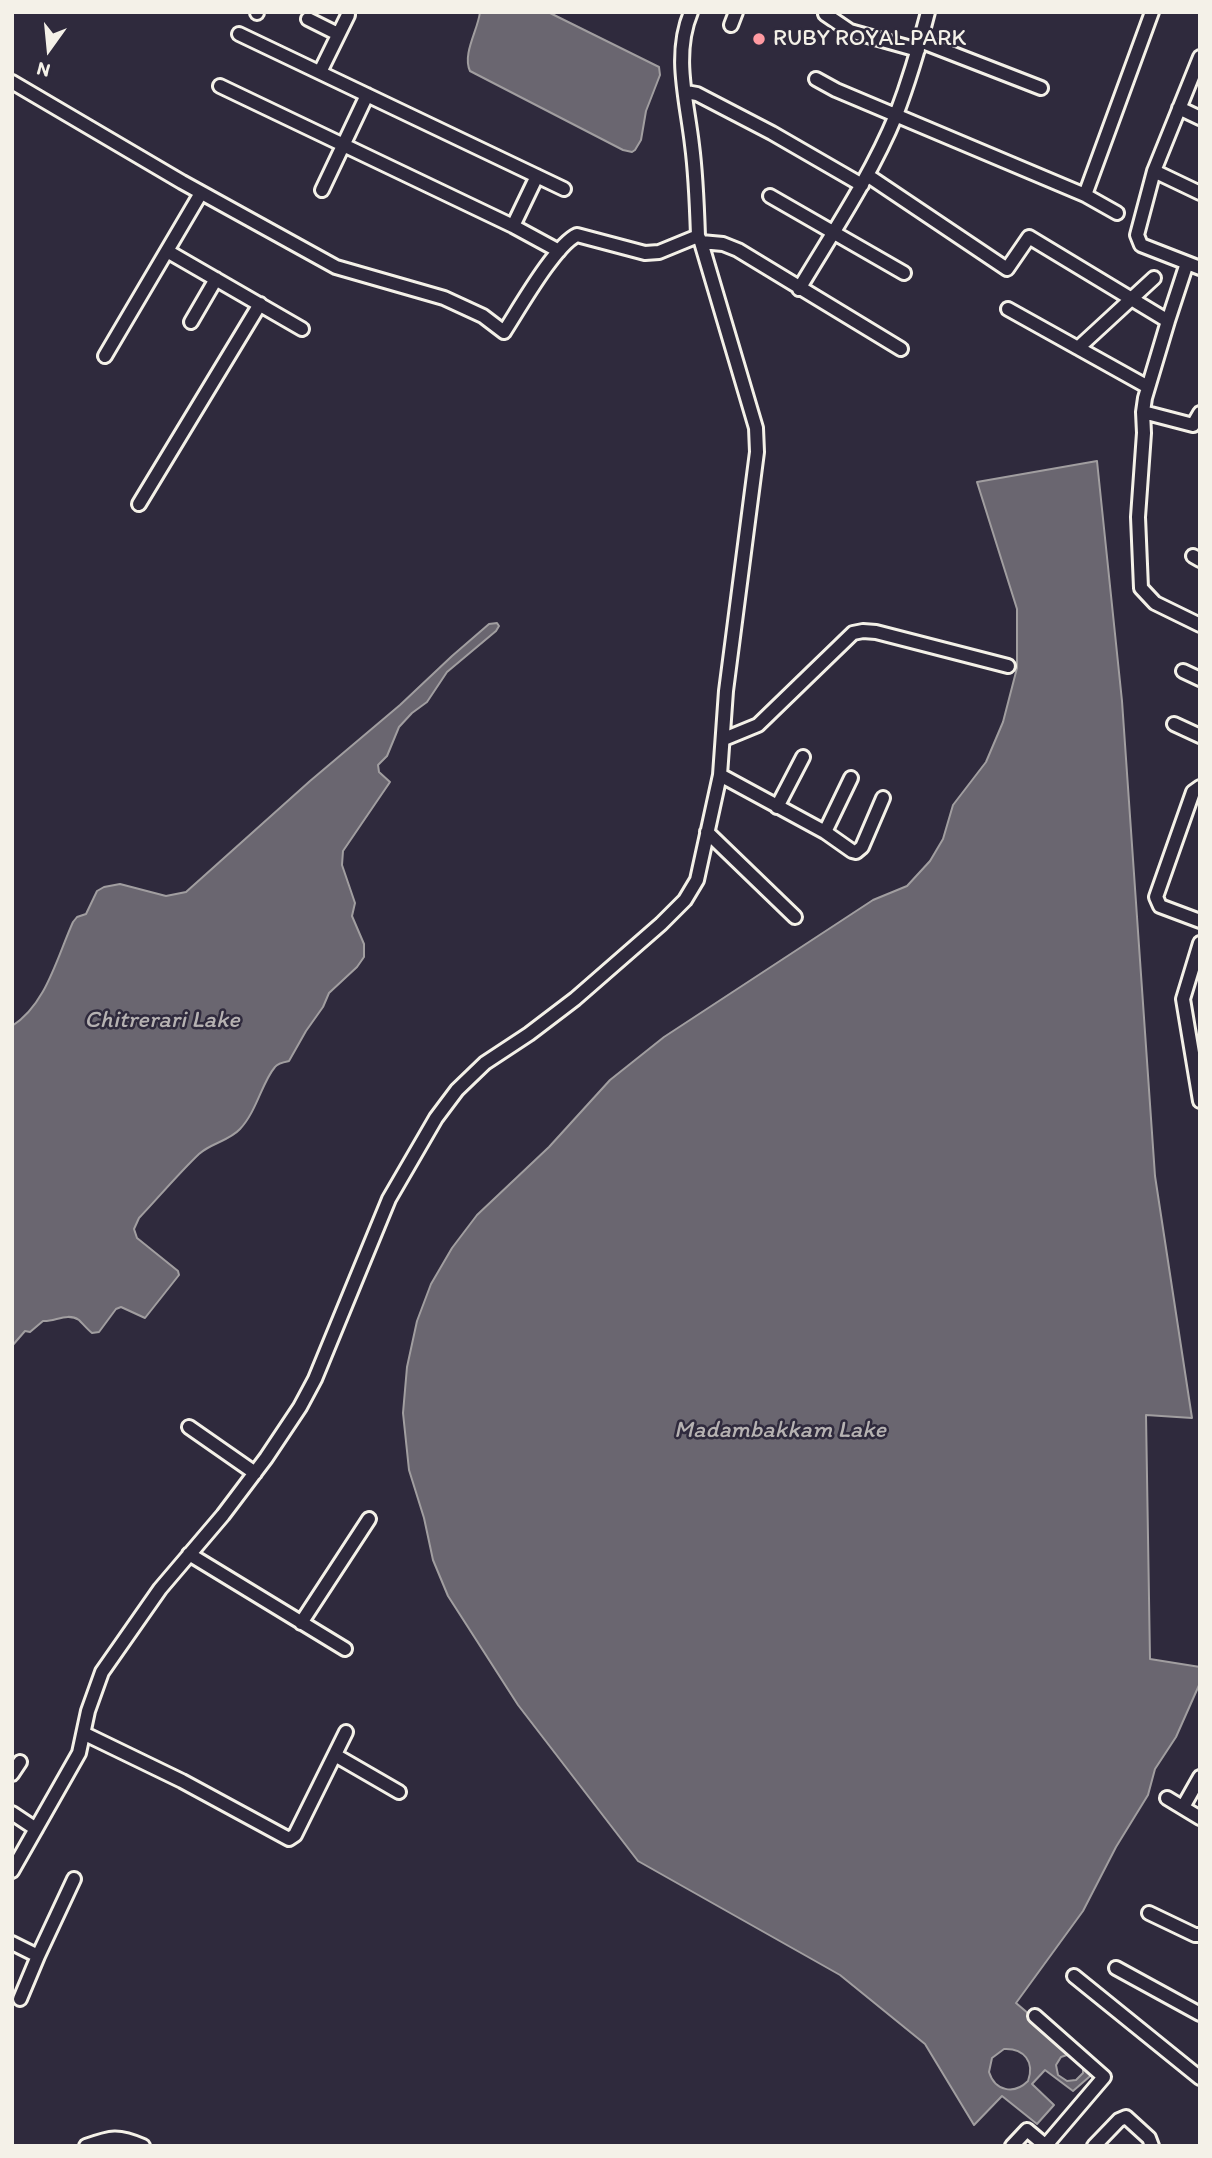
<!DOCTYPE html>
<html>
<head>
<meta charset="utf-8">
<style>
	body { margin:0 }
	#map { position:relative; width:1212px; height:2158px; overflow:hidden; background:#2f2a3d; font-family:Itim,sans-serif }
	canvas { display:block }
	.frame { position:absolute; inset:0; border:14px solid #f4f1e8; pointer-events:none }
	.north { position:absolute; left:14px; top:14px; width:70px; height:70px; -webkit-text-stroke:5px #2f2a3d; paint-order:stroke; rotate:195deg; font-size:19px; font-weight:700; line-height:28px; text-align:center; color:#f4f1e8 }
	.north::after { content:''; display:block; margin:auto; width:24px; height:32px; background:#f4f1e8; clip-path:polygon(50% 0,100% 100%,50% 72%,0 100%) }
</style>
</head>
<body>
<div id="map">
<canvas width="1212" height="2158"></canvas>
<div class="frame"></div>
<div class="north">N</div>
</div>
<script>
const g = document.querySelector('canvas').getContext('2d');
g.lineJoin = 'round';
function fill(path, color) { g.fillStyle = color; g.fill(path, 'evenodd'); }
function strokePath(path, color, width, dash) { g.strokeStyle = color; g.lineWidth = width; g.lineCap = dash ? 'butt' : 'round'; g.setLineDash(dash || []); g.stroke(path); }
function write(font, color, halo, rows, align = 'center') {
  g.font = font + ' Itim,sans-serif'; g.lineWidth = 5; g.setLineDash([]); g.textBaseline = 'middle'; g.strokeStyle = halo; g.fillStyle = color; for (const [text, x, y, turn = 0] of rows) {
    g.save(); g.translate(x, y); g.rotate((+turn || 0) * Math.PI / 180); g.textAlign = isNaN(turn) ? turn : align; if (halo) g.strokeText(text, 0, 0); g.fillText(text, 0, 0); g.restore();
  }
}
const water = new Path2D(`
	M480,12H548L659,67L660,75L646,111L641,140L635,150L632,152L623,150L470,71C462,54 478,30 480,12Z
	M1097,461L1122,701L1155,1176L1192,1418L1146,1415L1150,1659L1200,1667V1683L1176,1737L1155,1769L1148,1795L1116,1847L1083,1911L1016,2003L1096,2071L1073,2091L1045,2070L1032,2084L1054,2105L1037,2124L1002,2096L974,2125L925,2044L840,1975L638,1861L518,1705L448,1596L433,1560L424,1518L409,1470L403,1413L407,1367L417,1321L431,1284L452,1248L477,1215L549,1147L610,1080L664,1037L873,900L907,886L930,861L943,839L953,805L986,762L1003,722L1017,668V609L977,482ZM1004,2049C1024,2048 1035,2062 1028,2081C1014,2095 995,2091 989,2072L992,2058ZM1070,2054L1083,2065V2073L1076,2080L1067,2081L1058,2075L1056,2065L1061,2057Z
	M497,623L499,626L496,631L447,672L427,702L412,713L399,727L387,756L378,765L379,772L390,782L343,851L342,865L355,903L352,916L364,944V957L357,967L329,993L323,1007L306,1031L289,1061C284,1062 278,1063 275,1067C262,1082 257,1111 240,1129C229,1141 211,1143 199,1154C178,1174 159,1197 139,1218L134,1229L137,1238L178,1271L179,1275L145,1318L121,1307L116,1309L99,1332L92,1333C87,1329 83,1324 79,1320C67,1312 55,1322 43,1321L30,1332L25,1331L12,1346V1026C46,1005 57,957 73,922L77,917L86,914L97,891L104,887L120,884L166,896L186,892L310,781L400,705L452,656L489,624Z`);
const minor = new Path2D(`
	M257,13V12
	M825,14L850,31L918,50
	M308,19L338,34
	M731,25L736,12
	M239,34L564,189
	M920,41L1041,88
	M1200,57L1154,171L1137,235L1141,245L1200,268
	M320,72L348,15
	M816,79L836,90L1085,195L1117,213
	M12,82L182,182L336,267L444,298L483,316L504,332C519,309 555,245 577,235L645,253L659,252L698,236
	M220,86L513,226L559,251
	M686,92L697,94L772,133L862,185
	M1179,108L1200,118
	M1154,171L1200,193
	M867,175L1007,269L1029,237L1168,321L1145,398L1143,412
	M322,190L367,95
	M1085,195L1152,12
	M770,196L904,273
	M513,226L537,176
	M701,242L723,244L738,250L901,349
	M167,251L302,329
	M799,289C833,232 871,176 896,115C909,81 919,47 928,12
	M1008,309L1148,387
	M1168,321L1187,263
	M191,322L216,279
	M1078,348L1154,278
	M105,356L201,193
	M1200,413L1193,425L1143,412L1144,433L1138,517L1141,588L1155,603L1200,625
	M139,504L260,304
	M1193,556L1200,560
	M1183,671L1200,679
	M1174,724L1200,736
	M724,739L758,725L853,633L863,631L876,632L1008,666
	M720,775L825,832L852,851L856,852L862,847L883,798
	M1200,787L1193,792L1156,897L1160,906L1200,921
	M777,807L803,757
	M707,832L795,917
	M825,832L851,778
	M1200,943L1183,999L1200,1101
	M189,1427L255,1473
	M189,1554L345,1649
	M301,1623L369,1519
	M85,1734L182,1781L289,1839L295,1835L346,1732
	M335,1755L399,1792
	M12,1774L20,1762
	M1167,1798L1200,1818
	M1183,1807L1200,1777
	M12,1813L36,1829
	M12,1871L79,1753L88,1711L102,1672L160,1589L223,1515L266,1458L300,1407L315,1379L389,1199L436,1118L457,1090L485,1063L529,1034L575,999L661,924L685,900L697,880L720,775L726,691L757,452L756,428L701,242L698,236C697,206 696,175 692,145C687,100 673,55 691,12
	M1149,1913L1195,1935H1200
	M12,1943L38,1956L74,1879
	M1116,1968L1200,2014
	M1074,1976L1200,2078
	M20,1999L38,1956
	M1035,2016L1104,2077L1046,2145
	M86,2146C111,2137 118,2135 143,2146
	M1012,2146L1027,2130L1046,2146
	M1094,2146L1119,2120L1126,2117L1149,2138L1152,2146`);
const markers = [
	[759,39,7,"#ff9aa2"]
];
const poiNames = [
	["RUBY ROYAL PARK",773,39]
];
const waterNames = [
	["Chitrerari Lake",162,1021],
	["Madambakkam Lake",780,1431]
];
fill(water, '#6a6670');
strokePath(water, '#a19ea0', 2);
strokePath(minor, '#f4f1e8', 18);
strokePath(minor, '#2f2a3d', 12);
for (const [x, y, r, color] of markers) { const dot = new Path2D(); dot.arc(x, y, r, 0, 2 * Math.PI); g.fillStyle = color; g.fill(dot); strokePath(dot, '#2f2a3d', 2.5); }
write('23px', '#f4f1e8', '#2f2a3d', poiNames, 'left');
write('italic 24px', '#b6b2b2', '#2f2a3d', waterNames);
</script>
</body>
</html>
